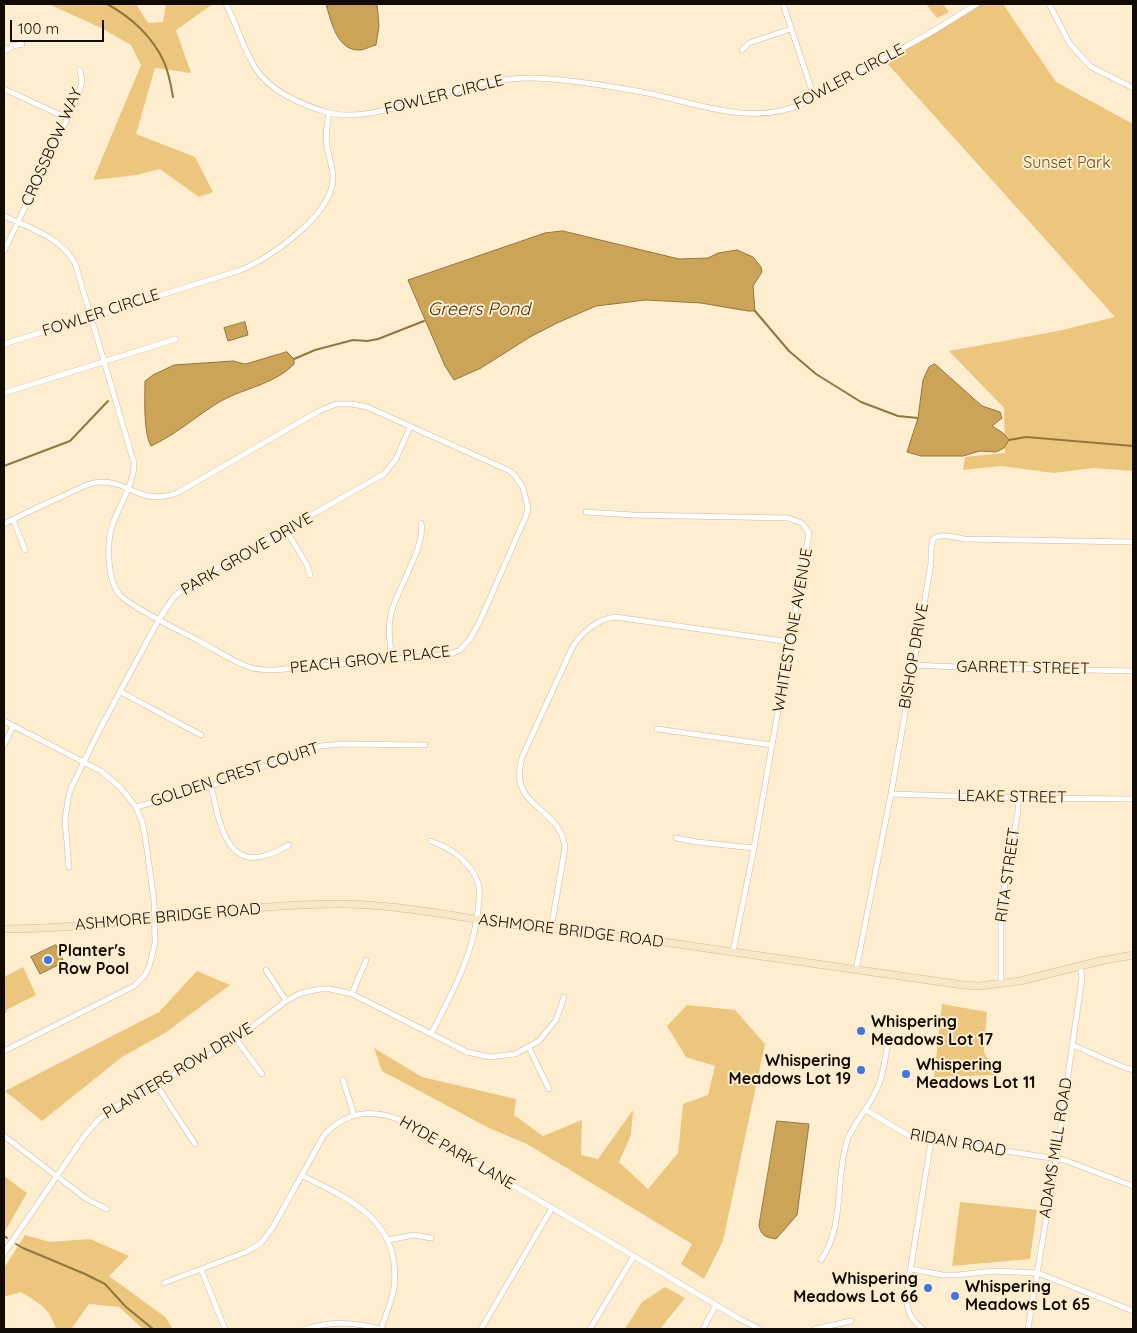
<!DOCTYPE html>
<html>
<head>
<meta charset="utf-8">
<style>
	body { margin:0 }
	#map { position:relative; width:1137px; height:1333px; overflow:hidden; background:#feedce; font-family:Quicksand,sans-serif }
	canvas { display:block }
	.frame { position:absolute; inset:0; border:5px solid #110b03; pointer-events:none }
	.scale { position:absolute; left:10px; top:20px; width:94px; height:22px; box-sizing:border-box; border:2px solid #110b03; border-top:0; padding-left:6px; font-size:15px; line-height:18px; white-space:nowrap; color:#110b03; -webkit-text-stroke:4px #feedce; paint-order:stroke }
</style>
</head>
<body>
<div id="map">
<canvas width="1137" height="1333"></canvas>
<div class="frame"></div>
<div class="scale">100 m</div>
</div>
<script>
const g = document.querySelector('canvas').getContext('2d');
g.lineJoin = 'round';
function fill(path, color) { g.fillStyle = color; g.fill(path, 'evenodd'); }
function strokePath(path, color, width, dash) { g.strokeStyle = color; g.lineWidth = width; g.lineCap = dash ? 'butt' : 'round'; g.setLineDash(dash || []); g.stroke(path); }
function write(font, color, halo, rows, align = 'center') {
  g.font = font + ' Quicksand,sans-serif'; g.lineWidth = 4; g.setLineDash([]); g.textBaseline = 'middle'; g.strokeStyle = halo; g.fillStyle = color; for (const [text, x, y, turn = 0] of rows) {
    g.save(); g.translate(x, y); g.rotate((+turn || 0) * Math.PI / 180); g.textAlign = isNaN(turn) ? turn : align; if (halo) g.strokeText(text, 0, 0); g.fillText(text, 0, 0); g.restore();
  }
}
const green = new Path2D(`
	M43,4H136L148,23L163,22L166,4H213L176,30L191,73L155,68L136,134L195,157L213,192L199,197L160,169L137,175L93,180L141,65L131,45L101,28L51,5Z
	M926,4H943L949,12L937,18Z
	M979,4H1003L1056,82L1133,124V471L1093,468L1054,473L1001,466L963,470L965,457L1005,453L1004,408L949,351L1058,331L1115,317L885,61L903,48Z
	M23,967L36,995L6,1010L7,1012L4,1013V977Z
	M197,971L230,985L165,1033L122,1057L42,1121L5,1091L159,1012Z
	M942,1004L987,1012L984,1052L997,1075L934,1077Z
	M687,1005L735,1010L765,1044L723,1241L704,1279L681,1264L692,1244L527,1144L489,1128L382,1071L374,1048L422,1077L516,1099L514,1115L543,1136L582,1120L581,1155L598,1159L633,1110L631,1135L619,1162L648,1189L678,1153L683,1104L708,1095L715,1066L686,1057L667,1026Z
	M4,1176L27,1193L4,1233Z
	M960,1202L1037,1210L1030,1259L952,1266Z
	M25,1235L50,1242L90,1239L129,1256L109,1276L165,1317L173,1329H143L119,1307L89,1304L71,1329H56C49,1307 40,1304 21,1292L7,1296L4,1295V1268Z
	M665,1287L685,1298L660,1329H625L642,1302Z`);
const water = new Path2D(`
	M326,4H377L379,26L376,45C371,46 366,49 361,50C337,52 331,21 326,4Z
	M563,231L679,259L708,258L718,253L737,250L753,257L761,267L762,272L753,286L755,311H748L701,303L646,300L596,306L557,323L530,337L481,368L454,380L445,366L408,280L545,233Z
	M245,322L248,335L228,341L224,328Z
	M287,352L294,359V364C273,386 241,388 216,404C194,418 175,435 151,446C143,432 145,397 145,381L153,375L174,365L233,361L245,364Z
	M935,364L982,406L1000,412L1002,418L992,426L1003,433L1009,440L1004,448L996,452L980,451L963,456H921L907,452L918,418L923,380L929,367Z
	M56,945L64,962L40,974L31,957Z
	M777,1121L809,1124L797,1215L776,1239C766,1237 762,1237 759,1226Z`);
const stream = new Path2D(`
	M107,4C131,17 153,37 164,62C169,73 171,85 173,97
	M755,311L789,351L816,374L861,402L898,416L918,418
	M294,359L315,350L353,340L367,341L378,339L424,321
	M1009,440L1026,437L1133,446
	M4,466L70,441L108,401
	M4,1236L7,1238
	M16,1244L23,1248L85,1274L105,1284L126,1307L153,1329`);
const street = new Path2D(`
	M226,4C237,25 243,49 256,69C271,92 300,104 326,112C351,120 383,111 408,104C449,94 490,77 533,78C566,79 609,86 642,92C695,102 751,128 804,103L930,33L977,4
	M783,4L814,97
	M1049,4L1070,44L1091,67L1133,88
	M742,50L749,43L791,29
	M4,51L13,46L22,44
	M4,89L67,118
	M4,216C30,228 60,237 75,263L134,463C134,491 111,513 109,542C108,559 109,580 119,594C130,607 183,632 201,642C216,650 232,661 249,667C257,670 266,670 275,670L451,654L460,650L470,639L479,623L526,516L528,508L523,488L516,477L510,471L367,407L352,404H336L319,411L177,493C139,506 131,481 99,482C86,483 74,491 63,496C43,505 23,514 4,524
	M4,251L77,98L82,82L80,70
	M4,344L238,271C269,260 333,214 333,178C333,168 329,157 327,147C325,135 327,125 329,113
	M4,393L176,339
	M586,512L633,515L788,518L802,523L809,533L754,848L733,952
	M13,519L25,550
	M286,530L307,565L310,575
	M392,660C390,644 387,626 392,610C399,586 426,545 421,523
	M914,665L958,667L1133,671
	M121,692L201,735
	M4,721L101,771L120,787L136,807L142,822L145,836L154,900L155,943L149,967L145,975L134,986L4,1051
	M657,729L772,745
	M4,745L13,726
	M211,786C218,814 224,870 267,855C274,853 282,849 289,845
	M891,794L1018,798L1133,799
	M136,807L211,786L320,746L343,744L425,745
	M676,838L697,842L754,848
	M431,841C451,848 471,862 478,883C481,891 479,901 478,910C473,956 452,993 431,1034
	M69,867L65,820L68,799L71,788L100,729L159,619L173,598L189,584L384,474L396,459L410,427
	M551,929L565,848C561,805 505,809 523,755L572,648C580,634 598,618 616,617L790,642
	M266,970L286,1001
	M856,970L891,794L931,564V549L933,539C941,533 955,537 964,539L1133,542
	M1001,982V906L1018,811V798
	M352,994L366,960
	M236,1039L262,1074
	M1072,1045C1093,1053 1112,1064 1133,1070
	M529,1048L549,1089
	M343,1080L354,1115
	M156,1084L195,1144
	M866,1110L909,1136L1064,1160L1133,1186
	M4,1136L88,1200L107,1209
	M301,1175C340,1195 388,1213 394,1263C395,1273 396,1283 393,1293C390,1305 385,1317 381,1329
	M388,1240L414,1235L431,1238
	M4,1253L85,1135L98,1120L118,1105L215,1052L236,1039L286,1001L301,993L320,989H330L352,994L467,1052L490,1057L515,1054L539,1041L556,1020L564,997
	M821,1260C845,1226 835,1179 847,1141C851,1128 867,1109 874,1095C884,1077 885,1057 889,1036
	M201,1269L225,1329
	M911,1269L943,1275H958L993,1271L1038,1273L1133,1311
	M164,1283L246,1252L261,1243L273,1227L324,1135C345,1112 372,1108 400,1120L578,1223L738,1318L760,1329
	M306,1329C332,1321 354,1322 380,1329
	M481,1329L552,1208
	M590,1329L634,1256
	M703,1329L716,1305
	M815,1329L851,1321
	M923,1329C910,1319 908,1313 906,1297L931,1141
	M1028,1329L1056,1159L1082,978L1080,966`);
const secondary = new Path2D(`
	M4,929C116,929 227,904 339,904C390,904 440,914 489,921C519,926 549,927 579,931C601,934 622,938 643,939L963,985L979,986L1020,981L1100,961L1133,955`);
const markers = [
	[48,960,5,"#3e76e6"],
	[861,1031,5,"#3e76e6"],
	[861,1070,5,"#3e76e6"],
	[906,1074,5,"#3e76e6"],
	[928,1288,5,"#3e76e6"],
	[955,1296,5,"#3e76e6"]
];
const streetNames = [
	["FOWLER CIRCLE",849,77,-28],
	["FOWLER CIRCLE",444,95,-14],
	["CROSSBOW WAY",52,147,-66],
	["FOWLER CIRCLE",101,313,-18],
	["PARK GROVE DRIVE",247,554,-30],
	["WHITESTONE AVENUE",793,630,-80],
	["BISHOP DRIVE",914,656,-80],
	["PEACH GROVE PLACE",370,660,-6],
	["GARRETT STREET",1023,668,1],
	["GOLDEN CREST COURT",235,775,-18],
	["LEAKE STREET",1012,797,1],
	["RITA STREET",1008,875,-82],
	["ASHMORE BRIDGE ROAD",168,917,-5],
	["ASHMORE BRIDGE ROAD",571,931,7],
	["PLANTERS ROW DRIVE",178,1071,-31],
	["RIDAN ROAD",958,1143,10],
	["ADAMS MILL ROAD",1056,1148,-81],
	["HYDE PARK LANE",457,1153,30]
];
const parkNames = [
	["Sunset Park",1067,163]
];
const poiNames = [
	["Planter's",58,951],
	["Row Pool",58,969],
	["Whispering",871,1022],
	["Meadows Lot 17",871,1040],
	["Whispering",851,1061,"right"],
	["Meadows Lot 19",851,1079,"right"],
	["Whispering",916,1065],
	["Meadows Lot 11",916,1083],
	["Whispering",918,1279,"right"],
	["Meadows Lot 66",918,1297,"right"],
	["Whispering",965,1287],
	["Meadows Lot 65",965,1305]
];
const waterNames = [
	["Greers Pond",479,310]
];
fill(green, '#ecc67d');
fill(water, '#cba457');
strokePath(water, '#93763e', 1);
strokePath(stream, '#93763e', 2);
strokePath(street, '#caba9c', 6);
strokePath(secondary, '#caba9c', 8);
strokePath(street, '#fff', 5);
strokePath(secondary, '#f8e8c8', 7);
for (const [x, y, r, color] of markers) { const dot = new Path2D(); dot.arc(x, y, r, 0, 2 * Math.PI); g.fillStyle = color; g.fill(dot); strokePath(dot, '#feedce', 2); }
write('16px', '#110b03', '#feedce', streetNames);
write('16px', '#6d5218', '#feedce', parkNames);
write('bold 16px', '#110b03', '#feedce', poiNames, 'left');
write('italic 18px', '#433311', '#feedce', waterNames);
</script>
</body>
</html>
